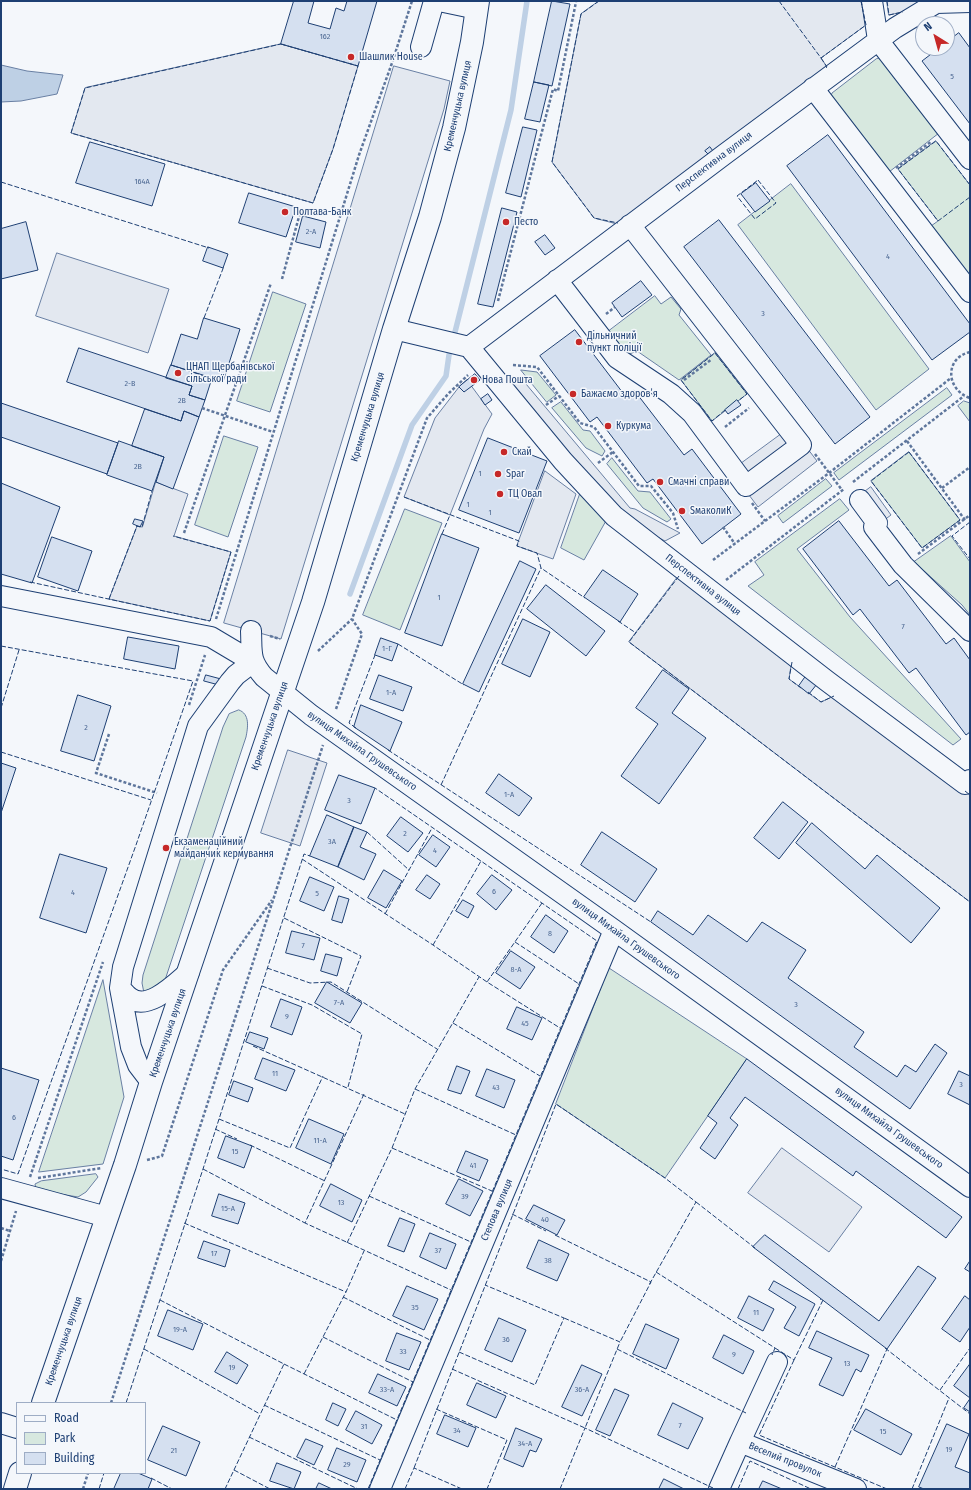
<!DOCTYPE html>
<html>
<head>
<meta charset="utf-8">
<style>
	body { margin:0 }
	#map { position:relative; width:971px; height:1490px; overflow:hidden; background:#f4f7fb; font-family:"Fira Sans Condensed",sans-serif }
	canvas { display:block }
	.frame { position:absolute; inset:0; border:2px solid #1d3f73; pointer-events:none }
	.legend { position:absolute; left:16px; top:1402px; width:130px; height:72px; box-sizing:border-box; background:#f4f7fb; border:1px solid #9eadc5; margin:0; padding:5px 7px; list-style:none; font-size:12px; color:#1d3f73 }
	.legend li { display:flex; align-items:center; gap:8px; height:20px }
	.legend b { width:20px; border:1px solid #9eadc5 }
	.north { position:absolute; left:915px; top:16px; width:40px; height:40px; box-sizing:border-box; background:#f4f7fb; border:1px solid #9eadc5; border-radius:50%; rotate:323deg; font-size:11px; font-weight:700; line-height:16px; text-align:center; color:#1d3f73 }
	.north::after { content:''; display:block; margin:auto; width:14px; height:18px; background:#c62828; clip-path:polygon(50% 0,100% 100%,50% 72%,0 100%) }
</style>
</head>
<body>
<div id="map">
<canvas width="971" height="1490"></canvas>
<div class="frame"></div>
<ul class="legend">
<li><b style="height:5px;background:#f4f7fb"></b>Road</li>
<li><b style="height:11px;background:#d7e8df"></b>Park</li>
<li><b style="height:11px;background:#d5e0f0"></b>Building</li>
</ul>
<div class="north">N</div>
</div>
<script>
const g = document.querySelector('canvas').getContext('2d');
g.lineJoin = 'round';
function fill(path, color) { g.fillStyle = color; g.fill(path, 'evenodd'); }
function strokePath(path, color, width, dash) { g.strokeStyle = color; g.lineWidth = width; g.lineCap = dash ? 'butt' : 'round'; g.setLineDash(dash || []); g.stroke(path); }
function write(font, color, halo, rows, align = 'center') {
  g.font = font + ' "Fira Sans Condensed",sans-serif'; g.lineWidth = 3; g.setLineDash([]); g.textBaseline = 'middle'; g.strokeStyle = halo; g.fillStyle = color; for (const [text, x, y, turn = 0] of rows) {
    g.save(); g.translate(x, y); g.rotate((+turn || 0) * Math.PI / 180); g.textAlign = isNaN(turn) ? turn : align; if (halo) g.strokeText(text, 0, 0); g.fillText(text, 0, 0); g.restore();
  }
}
const green = new Path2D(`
	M880,58L939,133L889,172L831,96L832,93L876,59Z
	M936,141L970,185V277L931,226L938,221L898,169Z
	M791,184L929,369L876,410L738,225Z
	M273,292L306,304L270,412L237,401Z
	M655,296L661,304L671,297L681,309L679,315L711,355L679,380L637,351L627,355L609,331Z
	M715,353L747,394L712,421L681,380Z
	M521,370L537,372L556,395L547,402Z
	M947,388L952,395L839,480L834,473Z
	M964,401L970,403V422L958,406Z
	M561,402L583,430L590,431L605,451L602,456L586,448L552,408Z
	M224,436L258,447L228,537L195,525Z
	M909,452L960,520L922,548L871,481Z
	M612,458L638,491L650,492L671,519L667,522L643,508L607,464Z
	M826,479L832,486L783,523L778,516Z
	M580,494L607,519L584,560L561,548Z
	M840,499L849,510L797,549L850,617L961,739L953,745L748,586L764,575L755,562Z
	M405,509L442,523L400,630L363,615Z
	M951,536L970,562V615L962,605L914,562Z
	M239,710C250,714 248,727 246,737L164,983L144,993L142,983L143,975L223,727L229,714Z
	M609,968L747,1059L665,1178L556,1104Z
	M103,980L124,1097L103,1164L39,1172Z
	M96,1174L98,1177L86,1192L78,1197L36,1190L35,1184L41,1181Z`);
const parking = new Path2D(`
	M599,1H861L866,25L821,58L827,67L617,224L594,218L552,162L581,14Z
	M887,1H922L902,12L889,15Z
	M281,44L358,66L333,149L313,203L71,133L85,88Z
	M394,66L450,81L444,109L281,639L224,623Z
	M57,253L169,289L148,353L36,316Z
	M521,378L630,508L635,509L680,533L665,541L620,517L504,380Z
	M467,380L492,414L484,429L450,515L404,497L435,418L459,387Z
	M791,427L817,461L758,507L731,471Z
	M545,471L576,494L553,559L517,546Z
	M156,482L188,494L174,536L231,552L210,621L109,599L137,526L142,527Z
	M871,487L891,515L871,530L850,503Z
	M680,574L792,659L789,679L821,702L836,695L970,795V902L629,642Z
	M288,750L327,763L300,846L261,833Z
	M782,1148L862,1207L829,1252L748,1193Z`);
const water = new Path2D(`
	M1,65L27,71L63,75L57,94L21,101L1,102Z`);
const stream = new Path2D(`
	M455,332L511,110L527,1
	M350,594L412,425L446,376L450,348`);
const building = new Path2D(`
	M294,1H314L308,23L330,29L336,8L344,11L347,1H377L358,66L281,44Z
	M552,1L570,4L552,86L534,82Z
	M959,33L970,48V124L922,61L939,48H947V42Z
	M534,82L549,85L540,122L525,119Z
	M523,127L537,130L521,197L506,193Z
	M828,135L970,324V332L932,360L787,166Z
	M90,142L165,164L152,206L76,183Z
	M710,147L713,151L708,154L705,151Z
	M756,183L770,201L755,212L741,194Z
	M249,193L296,207L286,237L239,223Z
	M502,208L517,212L493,307L478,304Z
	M303,216L326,222L320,248L296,242Z
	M719,220L870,417L835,444L684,247Z
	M26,222L38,270L1,279V229Z
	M545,235L555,248L545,255L535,242Z
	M208,247L228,254L223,268L203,261Z
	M641,281L652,295L622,317L612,303Z
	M204,318L240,329L223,382L171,365L181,334L197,339Z
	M575,330L626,397L634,390L684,455L692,449L741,514L702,544L653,479L647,483L597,417L590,422L540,356Z
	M79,348L192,386L189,395L205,400L199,417L184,411L181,421L67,382Z
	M171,365L212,378L205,400L189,395L192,386L166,378Z
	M475,374L480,380L464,392L459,387Z
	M488,394L492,400L485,405L481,399Z
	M737,400L741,405L728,414L725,410Z
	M1,403L118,443L107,474L1,437Z
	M145,409L181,421L184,411L199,417L173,489L156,482L164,457L132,446Z
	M488,438L547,461L519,533L459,510Z
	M119,441L164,457L152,491L107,475Z
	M1,483L60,507L32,583L1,574Z
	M135,519L143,521L140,527L133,524Z
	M839,521L889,586L897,580L946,644L954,638L970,660V732L966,735L916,668L909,673L860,609L853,615L803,549Z
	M442,534L479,548L442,646L405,633Z
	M52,537L92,551L78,591L38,577Z
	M520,561L536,569L479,692L463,684Z
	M603,570L638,594L620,622L584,597Z
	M546,585L605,631L586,656L527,609Z
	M523,619L550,632L530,677L502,664Z
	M128,637L179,646L175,669L124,659Z
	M381,638L398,644L392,661L375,655Z
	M663,670L689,689L672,713L706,738L659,804L621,776L658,724L636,708Z
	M206,675L221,679L219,685L204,681Z
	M379,675L412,687L403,711L370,699Z
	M806,676L817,684L809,694L799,686Z
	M78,695L111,706L94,761L61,751Z
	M361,705L402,722L390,751L354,727Z
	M1,763L16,768L1,813Z
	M499,774L532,798L519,816L486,793Z
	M339,775L375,788L361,824L325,810Z
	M783,802L808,822L779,859L754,838Z
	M327,815L354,827L338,867L310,856Z
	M401,817L423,833L408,852L387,836Z
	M812,823L865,869L877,855L940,908L911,943L796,843Z
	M354,827L367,832L360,847L376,854L364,880L338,867Z
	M602,832L657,869L635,902L581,865Z
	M433,835L450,847L436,867L419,855Z
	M60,854L107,868L86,933L40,918Z
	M384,870L402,881L386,908L368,898Z
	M427,875L440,884L430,899L416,890Z
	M492,875L512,890L496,910L477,894Z
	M310,877L334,887L324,911L300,901Z
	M339,896L349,899L342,923L332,920Z
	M463,900L474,906L468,918L456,911Z
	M658,911L693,935L708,915L747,942L762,922L806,950L788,978L864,1032L854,1047L897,1077L905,1065L916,1072L935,1044L947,1053L910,1109L651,922Z
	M546,915L568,931L554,953L531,937Z
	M292,931L320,938L314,960L286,953Z
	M511,951L535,967L520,989L496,973Z
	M326,954L342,958L337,976L321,971Z
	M327,982L362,1003L350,1023L315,1003Z
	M281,999L302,1007L292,1035L271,1027Z
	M517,1007L542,1018L532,1040L507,1029Z
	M250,1032L268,1038L264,1049L246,1042Z
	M263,1058L295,1070L286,1091L255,1079Z
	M747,1059L962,1217L946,1238L856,1171L853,1176L745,1097L730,1118L738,1125L715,1159L700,1148L717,1123L708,1116Z
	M457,1066L470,1071L461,1094L448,1090Z
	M1,1068L39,1080L13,1160L1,1156Z
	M487,1069L515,1080L504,1108L476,1096Z
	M959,1071L970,1076V1105L948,1094Z
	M234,1081L253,1088L248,1102L229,1095Z
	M309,1119L344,1134L331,1164L296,1148Z
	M226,1136L252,1146L244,1168L218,1158Z
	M466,1151L488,1160L479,1181L457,1172Z
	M459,1179L483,1191L470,1216L446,1204Z
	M331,1184L362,1200L352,1222L320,1206Z
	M219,1194L245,1203L238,1224L212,1216Z
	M534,1205L565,1220L557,1235L526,1219Z
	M400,1218L415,1224L404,1252L388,1246Z
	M430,1233L456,1244L446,1269L420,1257Z
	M765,1235L879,1321L918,1266L936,1278L887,1349L753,1247Z
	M539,1240L569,1254L557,1281L527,1268Z
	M204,1241L230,1250L225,1267L198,1258Z
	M970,1261V1272L965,1269Z
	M774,1281L815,1304L799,1336L784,1328L796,1307L769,1290Z
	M407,1286L438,1299L424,1330L393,1316Z
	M749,1296L774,1309L763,1331L738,1318Z
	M965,1296L970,1300V1327L960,1342L942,1329Z
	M168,1310L203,1324L193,1350L158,1336Z
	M499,1318L526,1330L512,1362L485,1350Z
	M646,1324L679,1339L666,1369L633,1354Z
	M817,1331L869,1355L861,1372L856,1369L843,1396L819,1385L832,1358L809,1348Z
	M397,1333L421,1342L409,1370L386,1361Z
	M724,1335L754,1351L743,1374L713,1358Z
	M227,1352L248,1365L237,1384L215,1372Z
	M970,1364V1398L954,1386Z
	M582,1365L602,1374L582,1416L562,1407Z
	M378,1374L406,1387L397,1406L369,1393Z
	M477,1383L506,1396L496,1418L467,1405Z
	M615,1389L629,1395L610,1436L596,1430Z
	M970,1399V1412L964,1408Z
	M333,1403L346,1409L338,1426L326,1420Z
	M673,1403L703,1418L688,1449L658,1435Z
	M866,1409L912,1434L901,1455L854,1430Z
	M356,1411L382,1425L372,1444L346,1430Z
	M445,1415L476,1428L468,1447L437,1434Z
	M947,1424L969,1434L955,1467L970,1473V1489H924L919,1487Z
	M163,1426L200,1442L186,1476L148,1460Z
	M516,1428L542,1439L536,1452L530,1450L523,1467L504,1459Z
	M306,1439L323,1446L314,1465L297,1457Z
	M337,1448L366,1460L357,1482L328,1470Z
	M277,1463L301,1472L294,1489L270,1481Z
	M121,1473H138L152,1479L148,1489H114Z
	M664,1479L684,1489H659Z
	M763,1481L782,1489H759Z
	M319,1483L332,1489H316Z`);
const path = new Path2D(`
	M896,168L932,141
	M282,279L300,213
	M498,301L553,89L558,91L576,2
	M606,314L615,307
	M970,352C944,358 946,390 970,398
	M513,365L537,367L580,423L594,427L639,486H651L673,513L678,529
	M684,380L712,359
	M546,405L559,396
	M202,408L273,432
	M725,427L749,408
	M907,441L965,520
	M815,454L842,490
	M598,463L613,452
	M853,482L964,396
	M942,488L970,467
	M752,503L765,521
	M723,527L735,544
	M184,533L271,283
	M918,554L970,515
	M713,560L829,473L951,378
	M726,580L844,489
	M216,619L359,155L392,63L412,1
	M270,636L280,639
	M318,651L352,619
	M189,705L205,655
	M336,709L362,634L352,619L427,418L449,393L468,375
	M109,734L96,773L157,793
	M147,1160L162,1156L223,970L272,900
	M30,1177L103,962
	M38,1178L102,1168
	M1,1228L10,1231
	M1,1261L16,1211
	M111,1403L323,745
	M83,1489L88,1473`);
const minor = new Path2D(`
	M439,1L477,9
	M872,1L878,40L970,159
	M421,47L434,1
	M813,88L970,292
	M557,280L617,358L671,394L692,413L746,486L801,445L630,225
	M394,329L469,347L563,461L614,516L827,681L965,784L970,780
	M469,347L725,154L895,28L936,3L970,2
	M860,500L877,523L874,527L903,565L970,631
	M1,596L211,637L253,662L236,675L230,682L198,726L123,967L120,988L131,1047L138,1065L151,1082
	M251,631C252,652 249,660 264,677L311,715L614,930L970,1187
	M120,988C123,991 126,995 129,997C147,1013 176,983 189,972
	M1,1188L107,1217
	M1,1423L17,1428
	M740,1442L777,1362
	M380,1489L614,930
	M719,1489L740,1442L856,1489`);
const highway = new Path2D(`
	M43,1403L125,1165L151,1082L313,602L394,329L430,217L454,128L472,42L478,1
	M15,1489L20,1473`);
const fence = new Path2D(`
	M599,1L581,14L552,162L594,218L618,223
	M779,1L821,58L866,25L861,1
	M887,1L889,15L903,12
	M281,44L358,66L333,149L313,203L71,133L85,88Z
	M821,58L827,67L826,68
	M758,180L776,203L755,219L737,196Z
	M1,182L209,248
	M970,185L936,141L898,169L938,221L970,197
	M204,318L224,266
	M725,410L712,421L681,380L715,353L747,394L738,401
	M909,452L960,520L922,548L871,481Z
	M404,497L519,541L517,546L537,553L541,568L585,598
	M970,522L952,536L970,559
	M442,534L450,515
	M679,576L629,642L970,902
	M30,582L210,621L231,552L173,536
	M109,599L137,526L142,527L152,491
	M618,621L636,633
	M398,644L464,685
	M1,646L193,681L136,845L18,1174L1,1169
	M792,662L789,679L801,688
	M808,692L821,702L834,696
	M1,708L19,650
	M356,728L349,723L375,655
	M388,750L651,922
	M1,752L151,800
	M441,785L541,568
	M965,791L970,795
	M367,832L409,870
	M302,859L433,945L487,982
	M542,903L487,982L560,1028
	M385,914L432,828
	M284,918L361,956L347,992
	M515,942L579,984
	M433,945L481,861
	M267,968L310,983L331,982L437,1049
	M262,986L312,1005L362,1034L348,1087
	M453,1023L540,1076
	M253,1046L405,1114
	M415,1089L516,1135
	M364,1094L305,1223L451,1290
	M219,1119L290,1148L323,1076
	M215,1129L237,1139
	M250,1145L325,1181
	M392,1148L492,1191
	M203,1169L305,1223
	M369,1196L471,1242
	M696,1202L755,1248
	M512,1214L546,1231
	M184,1223L346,1292
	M555,1235L651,1282L620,1342
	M347,1243L392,1148L415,1089L479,977
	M656,1272L775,1348L772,1355
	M343,1297L430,1340
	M160,1300L284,1364L225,1489
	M323,1337L413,1382
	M775,1348L794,1360L823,1300L820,1299
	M885,1348L970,1414
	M144,1349L260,1414
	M617,1349L746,1413
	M459,1352L535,1385L564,1318L485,1285
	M794,1360L759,1435L887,1489
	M284,1364L397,1420
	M452,1369L585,1428L620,1342L564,1318
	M304,1374L346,1292L364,1251
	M940,1390L970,1348
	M126,1403L203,1169L304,854L310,856
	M264,1405L380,1460
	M436,1409L507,1440L487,1489
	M249,1437L358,1489
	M835,1467L887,1349
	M414,1468L556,1104L665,1178L696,1202L649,1285
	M234,1470L270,1489
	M151,1478L172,1489
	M99,1489L104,1473
	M368,1489L597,941L375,788
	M405,1489L414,1468L462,1489
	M560,1489L585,1428L713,1488
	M738,1489L750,1461L811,1489
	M912,1489L949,1398`);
const markers = [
	[351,57,4,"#c62828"],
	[285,212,4,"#c62828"],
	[506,222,4,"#c62828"],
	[579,342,4,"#c62828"],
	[178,373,4,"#c62828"],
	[474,380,4,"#c62828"],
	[573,394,4,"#c62828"],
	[608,426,4,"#c62828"],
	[504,452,4,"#c62828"],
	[498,474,4,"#c62828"],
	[660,482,4,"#c62828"],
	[500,494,4,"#c62828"],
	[682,511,4,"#c62828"],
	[166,848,4,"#c62828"]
];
const numberNames = [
	["162",325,37],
	["5",952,77],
	["164А",142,182],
	["2-А",311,232],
	["4",888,257],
	["3",763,314],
	["2-В",130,384],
	["2В",182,401],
	["2В",138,467],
	["1",480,474],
	["1",468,505],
	["1",490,513],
	["1",439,598],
	["7",903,627],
	["1-Г",387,649],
	["1-А",391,693],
	["2",86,728],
	["1-А",509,795],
	["3",349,801],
	["2",405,834],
	["3А",332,842],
	["4",435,851],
	["6",494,892],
	["4",73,893],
	["5",317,894],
	["8",550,934],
	["7",303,946],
	["8-А",516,970],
	["7-А",339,1003],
	["3",796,1005],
	["9",287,1017],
	["45",525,1024],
	["11",275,1074],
	["3",961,1085],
	["43",496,1088],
	["6",14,1118],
	["11-А",320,1141],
	["15",235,1152],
	["41",473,1166],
	["39",465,1197],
	["13",341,1203],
	["15-А",228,1209],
	["40",545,1220],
	["37",438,1251],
	["17",214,1254],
	["38",548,1261],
	["35",415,1308],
	["11",756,1313],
	["19-А",180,1330],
	["36",506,1340],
	["33",403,1352],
	["9",734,1355],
	["13",847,1364],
	["19",232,1368],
	["33-А",387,1390],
	["36-А",582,1390],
	["7",680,1426],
	["31",364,1427],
	["34",457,1431],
	["15",883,1432],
	["34-А",525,1444],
	["19",949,1450],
	["21",174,1451],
	["29",347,1465]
];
const poiNames = [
	["Шашлик House",359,57],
	["Полтава-Банк",293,212],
	["Песто",514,222],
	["Дільничний",587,336],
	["пункт поліції",587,348],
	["ЦНАП Щербанівської",186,367],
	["сільської ради",186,379],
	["Нова Пошта",482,380],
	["Бажаємо здоровʼя",581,394],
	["Куркума",616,426],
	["Скай",512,452],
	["Spar",506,474],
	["Смачні справи",668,482],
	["ТЦ Овал",508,494],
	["SмаколиК",690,511],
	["Екзаменаційний",174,842],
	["майданчик кермування",174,854]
];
const streetNames = [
	["Кременчуцька вулиця",458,106,-77],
	["Перспективна вулиця",714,162,-37],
	["Кременчуцька вулиця",368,417,-73],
	["Перспективна вулиця",703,585,38],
	["Кременчуцька вулиця",270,726,-71],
	["вулиця Михайла Грушевського",362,751,35],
	["вулиця Михайла Грушевського",626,939,36],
	["Кременчуцька вулиця",168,1033,-71],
	["вулиця Михайла Грушевського",889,1128,36],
	["Степова вулиця",497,1210,-67],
	["Кременчуцька вулиця",64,1341,-71],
	["Веселий провулок",785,1460,22]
];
fill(green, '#d7e8df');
strokePath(green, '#687fa3', 1);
fill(parking, '#e3e8f0');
strokePath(parking, '#687fa3', 1);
fill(water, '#bed0e5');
strokePath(water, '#687fa3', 1);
strokePath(stream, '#bed0e5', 5.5);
fill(building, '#d5e0f0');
strokePath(building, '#1d3f73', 1);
strokePath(minor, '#1d3f73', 22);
strokePath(highway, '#1d3f73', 24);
strokePath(path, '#5e769c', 2.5, [3, 2]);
strokePath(minor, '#f4f7fb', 20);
strokePath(highway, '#f4f7fb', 22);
strokePath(fence, '#1d3f73', 1, [5, 2]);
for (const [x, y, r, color] of markers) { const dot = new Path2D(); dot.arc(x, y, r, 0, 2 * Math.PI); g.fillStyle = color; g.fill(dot); strokePath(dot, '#f4f7fb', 1.5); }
write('8px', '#4b6792', null, numberNames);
write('10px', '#1d3f73', '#f4f7fb', poiNames, 'left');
write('10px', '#1d3f73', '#f4f7fb', streetNames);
</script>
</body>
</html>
